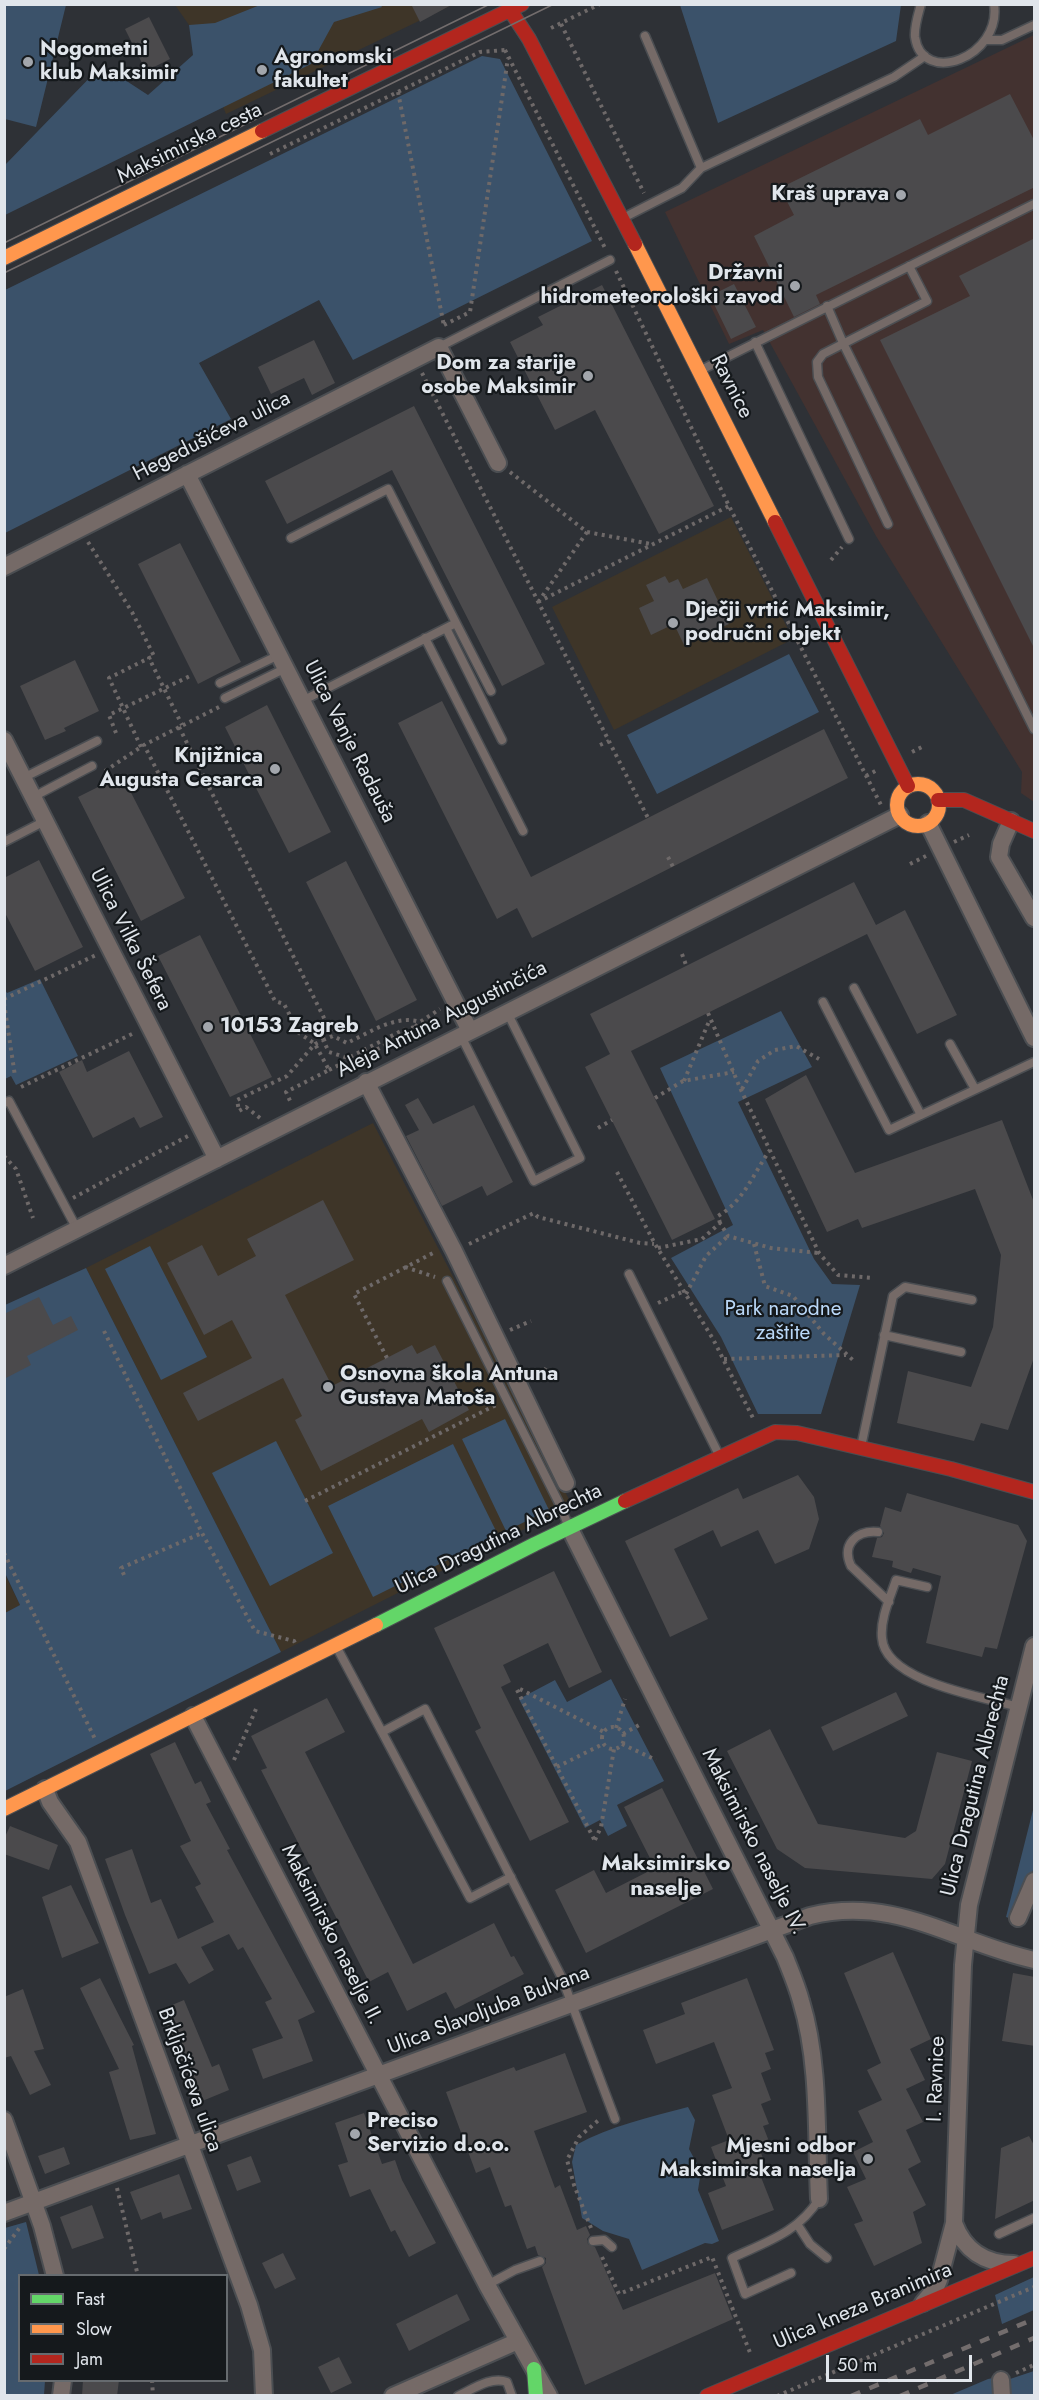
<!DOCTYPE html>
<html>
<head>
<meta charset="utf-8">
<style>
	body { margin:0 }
	#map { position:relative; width:1039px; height:2400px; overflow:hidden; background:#2e3136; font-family:Jost,sans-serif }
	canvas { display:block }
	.frame { position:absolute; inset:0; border:6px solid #e0e5eb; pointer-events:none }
	.legend { position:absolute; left:18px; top:2274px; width:210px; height:108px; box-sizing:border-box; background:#15191c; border:2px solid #666b6f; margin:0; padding:8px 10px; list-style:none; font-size:18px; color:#e0e5eb }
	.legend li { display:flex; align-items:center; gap:12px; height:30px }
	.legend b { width:30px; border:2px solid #666b6f }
	.scale { position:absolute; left:826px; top:2355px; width:146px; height:27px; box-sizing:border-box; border:3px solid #e0e5eb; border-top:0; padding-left:8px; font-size:18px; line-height:21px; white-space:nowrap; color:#e0e5eb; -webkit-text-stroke:4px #15191c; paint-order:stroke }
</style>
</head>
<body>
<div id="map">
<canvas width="1039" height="2400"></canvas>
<div class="frame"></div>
<ul class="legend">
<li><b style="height:8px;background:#63d668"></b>Fast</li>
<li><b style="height:8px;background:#ff974d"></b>Slow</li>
<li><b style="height:8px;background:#b3261e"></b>Jam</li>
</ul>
<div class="scale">50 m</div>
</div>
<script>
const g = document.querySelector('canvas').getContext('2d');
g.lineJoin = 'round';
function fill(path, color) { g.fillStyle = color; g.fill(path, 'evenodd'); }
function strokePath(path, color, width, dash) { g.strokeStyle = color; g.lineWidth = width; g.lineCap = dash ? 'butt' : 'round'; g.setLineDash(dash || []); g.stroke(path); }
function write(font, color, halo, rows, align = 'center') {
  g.font = font + ' Jost,sans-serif'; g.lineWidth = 4.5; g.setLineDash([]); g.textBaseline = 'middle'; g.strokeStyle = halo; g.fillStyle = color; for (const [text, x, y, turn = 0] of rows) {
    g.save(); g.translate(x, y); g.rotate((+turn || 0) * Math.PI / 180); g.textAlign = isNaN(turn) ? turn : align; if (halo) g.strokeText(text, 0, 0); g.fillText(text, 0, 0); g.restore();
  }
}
const industrial = new Path2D(`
	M1034,35V802L1021,793L1022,772L876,536L763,330L729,344L665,212Z`);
const education = new Path2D(`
	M175,5H452L226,114L189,25Z
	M731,517L793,639L614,730L552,607Z
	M373,1123L572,1505L281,1652L86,1268Z
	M4,1573L20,1605L5,1613H4Z`);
const green = new Path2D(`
	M5,4L66,5L36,127L5,119Z
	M380,4L382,7L334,22L311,64L5,215V165L102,65L148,95L193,55L189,25L215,23L260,5Z
	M680,5V4L901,5L896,41L718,123Z
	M482,56L500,59L592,241L353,360L319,300L199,363L231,419L5,533V290Z
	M789,654L819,712L657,794L627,735Z
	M40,979L78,1056L16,1085L11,1076L5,1079V990L7,993Z
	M781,1011L812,1067L738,1102L814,1259L832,1284L860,1285L821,1414H758L721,1337L671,1258L733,1225L660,1068Z
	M150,1246L207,1357L161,1380L105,1269Z
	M86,1268L281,1652L5,1791V1613L20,1605L5,1573V1305Z
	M505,1419L549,1510L506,1531L462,1439Z
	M276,1441L333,1553L270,1586L212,1473Z
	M453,1444L498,1535L373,1597L328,1506Z
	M611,1679L664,1781L617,1805L627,1826L608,1836L600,1820L585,1828L519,1699L555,1680L567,1702Z
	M1034,1806V1868L1012,1919L1006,1917Z
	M688,2107L695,2120L689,2149L701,2171L698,2190L719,2241L712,2244L705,2243L642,2270L629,2239L603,2231L582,2218L572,2162L576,2145C610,2126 650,2117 688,2107Z
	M26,2222L39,2275L20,2276V2380L45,2381L44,2395H5V2228Z
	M1034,2277V2310L1002,2324L995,2295Z
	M1034,2371V2395H1008L1007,2380Z
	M993,2378L996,2395L948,2396L988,2379Z`);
const building = new Path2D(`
	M411,4H453L420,22Z
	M149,17L170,59L146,71L125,29Z
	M1010,94L1035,142V187L816,295L820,304L794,317L754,236L794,215L780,188L920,119L928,135Z
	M1035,238V650L880,340L970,296L959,276Z
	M734,284L756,327L731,339L710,296Z
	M602,285L714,506L659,534L595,410L555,430L510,342L543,325L538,317Z
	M314,340L335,383L312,395L304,378L271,394L258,367Z
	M414,406L545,664L502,686L392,470L287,524L265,481Z
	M180,543L241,662L198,684L138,564Z
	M665,576L669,583L678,579L683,589L707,578L729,624L684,645L674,624L651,635L639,608L654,601L646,585Z
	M75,660L99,711L64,728L66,731L45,740L20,686Z
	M442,701L531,877L824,729L848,778L532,938L517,908L497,919L398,723Z
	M267,705L331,832L289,853L225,727Z
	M122,775L185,898L141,921L78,797Z
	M39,860L83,947L35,971L4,911V878Z
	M346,861L417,1000L376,1021L306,882Z
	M854,882L876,925L905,910L957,1015L917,1034L867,934L631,1051L715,1219L672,1240L585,1067L610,1054L590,1014Z
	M200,935L272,1077L230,1097L158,956Z
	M129,1051L163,1117L140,1128L134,1117L93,1138L59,1072L82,1060L87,1072Z
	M806,1075L855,1173L1002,1120L1035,1205V1355L1008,1430L981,1423L974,1441L897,1423L908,1371L971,1387L993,1327L1001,1255L975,1189L862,1228L858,1219L827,1232L765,1099Z
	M418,1098L433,1124L474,1105L513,1182L487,1196L482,1186L442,1206L406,1136L419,1130L405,1105Z
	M323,1200L354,1260L285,1295L332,1386L412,1345L417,1354L435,1345L469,1410L429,1432L422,1419L321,1471L295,1420L302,1416L283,1378L198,1421L183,1393L252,1358L232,1320L204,1335L167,1263L202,1245L218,1276L256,1256L247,1239Z
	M39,1297L53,1325L71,1316L78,1330L27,1356L31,1365L4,1379V1314Z
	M798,1475L814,1497L819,1519L809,1549L775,1564L758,1530L721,1547L713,1530L674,1549L708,1619L670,1637L625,1541L738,1488L743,1499Z
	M907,1493L1018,1525L1027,1541L997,1649L985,1647L982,1657L926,1643L941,1576L913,1568L911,1573L892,1567L893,1561L872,1557L877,1538L882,1537L884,1533L880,1526L885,1507L901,1512Z
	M554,1571L602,1672L569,1688L548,1643L503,1665L511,1682L501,1687L569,1822L530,1841L475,1731L481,1728L434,1628Z
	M896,1692L908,1716L833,1751L821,1727Z
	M327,1698L345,1732L305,1752L413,1964L494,1923L511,1957L514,1956L524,1974L455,2009L446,1992L407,2011L388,1972L369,1982L261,1770L267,1768L251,1736Z
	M770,1729L818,1824L905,1838L916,1831L937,1752L972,1761L945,1864L932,1879L805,1868L777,1849L727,1751Z
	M175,1742L195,1784L201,1781L211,1802L206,1804L230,1849L227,1850L315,2012L298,2020L313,2061L263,2079L252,2049L283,2038L265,2002L272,1999L243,1947L238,1950L229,1934L201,1947L214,1970L189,1984L176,1963L149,1974L125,1915L105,1859L132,1849L151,1903L161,1899L178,1939L214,1922L195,1887L201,1884L180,1846L191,1841L150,1754Z
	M662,1788L713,1889L586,1953L555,1890L594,1870L606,1893L655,1868L624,1807Z
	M10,1826L58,1845L49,1870L4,1854V1839Z
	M71,1885L99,1943L62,1958L42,1897Z
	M893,1952L931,2039L910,2049L925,2080L906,2089L923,2122L906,2130L921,2162L908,2169L926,2205L913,2212L922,2243L874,2266L854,2224L863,2221L847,2187L866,2179L853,2152L873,2142L858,2111L882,2100L867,2070L881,2063L844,1973Z
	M1013,1973L1035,1977V2046L1002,2041Z
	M100,1978L134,2045L132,2046L156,2134L130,2140L109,2072L119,2069L80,1988Z
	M747,1978L774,2050L765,2053L771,2069L761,2073L771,2100L761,2104L769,2124L763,2126L772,2149L761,2153L767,2169L759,2172L774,2210L722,2230L708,2193L726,2186L711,2147L729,2140L712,2095L732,2088L714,2042L656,2064L643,2030L685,2014L681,2003Z
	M23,1989L44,2049L34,2051L51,2085L30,2095L11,2056L4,2058V1997Z
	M184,2000L212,2067L219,2064L229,2090L195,2104L185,2077L188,2076L160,2010Z
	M565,2053L587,2112L534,2131L555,2188L560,2185L577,2230L586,2226L590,2235L587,2239L588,2244L595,2247L623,2310L715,2273L733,2319L585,2385L542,2267L546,2263V2258L538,2255L535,2246L527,2249L511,2205L505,2207L490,2167L476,2173L446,2092L514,2067L516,2071Z
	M364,2113L382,2164L395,2160L402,2180L436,2243L409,2257L395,2230L391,2232L370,2189L350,2197L338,2165L348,2162L335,2123Z
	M1029,2136L1035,2147V2200L995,2219L1001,2148Z
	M64,2147L70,2164L45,2174L38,2156Z
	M251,2156L261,2182L237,2191L227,2165Z
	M179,2174L192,2209L163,2219L161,2212L141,2220L130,2192Z
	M92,2205L104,2238L72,2249L60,2217Z
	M283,2253L296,2279L275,2289L262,2263Z
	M457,2294L470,2320L409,2351L396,2324Z
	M339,2357L352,2383L331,2393L318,2367Z
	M83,2380H119L117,2396H82Z`);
const path = new Path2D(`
	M561,24L644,193
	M551,28L600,4
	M505,50L605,248
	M398,92L444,326
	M270,154L480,52L505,50
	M616,271L729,506L882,807
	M444,325L470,312L508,58
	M422,373L648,818
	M510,472L587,532L539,601
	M587,532L651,544
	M88,542L132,612L154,656L149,658L182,725
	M831,560L842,547
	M538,602L729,506
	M219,707L144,745L275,1001L284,1004L299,1033L315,1044L329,1070L286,1092L291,1103
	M179,727L333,1036
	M116,733L109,715L190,676
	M600,745L609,741
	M141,747L109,678L149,658
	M912,752L924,746
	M105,771L141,747
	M866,776L879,769
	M954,842L969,835
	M668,857L673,867
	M910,864L926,856
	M682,954L686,965
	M4,999L96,955
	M4,1003L15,1076
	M708,1013L741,1090L819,1253L838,1275L873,1278
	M323,1040L333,1036L347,1043C369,1033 396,1014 420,1022
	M329,1070L339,1065L353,1062L410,1032L420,1022L440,1009
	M684,1081L710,1019
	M21,1087L134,1033
	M742,1089L758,1061L775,1050L796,1046L819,1059
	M655,1098L683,1081L734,1072
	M260,1118L246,1107L239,1111L237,1100L287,1076L315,1044L323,1040L329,1052L348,1058L403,1030L415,1027
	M598,1128L612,1120
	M4,1156L16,1169L33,1218
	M617,1172L655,1244L713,1339L753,1418
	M73,1198L188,1136
	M720,1223L718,1216C744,1201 753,1174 770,1150
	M469,1244L534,1213L538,1217L640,1243L654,1244
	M754,1244L765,1286L793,1296L824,1334L854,1361
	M658,1248L702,1239L720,1223L728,1236L771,1248L818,1253
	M405,1267L435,1277
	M686,1294L706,1256L728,1236
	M658,1303L684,1291
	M510,1330L531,1321
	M104,1331L202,1533L255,1631L294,1641L296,1645
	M387,1358L354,1294L435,1252
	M724,1359L846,1355
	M532,1378L543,1373L547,1367
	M305,1501L496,1405
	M4,1553L96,1741
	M124,1575L121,1568L202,1533
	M520,1689L604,1732
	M517,1690L595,1841
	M602 1738a11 11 0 1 1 22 0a11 11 0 1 1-22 0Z
	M616,1728L625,1699
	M623,1734L639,1725
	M622,1744L656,1760
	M234,1760L256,1709
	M557,1767L603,1744
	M595,1840L601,1827L614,1749
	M117,2188L138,2276
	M591,2228L574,2185L567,2160L579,2137L601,2118
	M4,2249L21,2226
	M602,2257L619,2294L712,2257L751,2355
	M1016,2373L1034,2365
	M152,2380L153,2396
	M777,2396L1034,2287`);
const lane = new Path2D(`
	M921,4C918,15 914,27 915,37C922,87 1002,57 994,4
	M645,36L701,168
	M987,40H1002L1034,25
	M623,218L682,188L701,168L894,77L925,56
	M827,306L843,343L1034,729
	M755,342L849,539
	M439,347L610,260
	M699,371L1034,204
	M888,524L818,377L817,362L823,354L927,301L909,266
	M291,538L388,489L456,623
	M446,628L502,740
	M425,638L523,831
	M220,683L279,655
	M225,698L286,668
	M302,701L456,623L491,691
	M23,778L97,741
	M33,797L92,766
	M4,842L45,821
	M854,988L921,1115
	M823,1002L889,1130L1034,1062
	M461,1036L534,1181L580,1158L507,1012
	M950,1044L975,1089
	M4,1103L9,1101L77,1229
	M629,1274L719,1455
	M447,1281L559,1503L569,1527
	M884,1335L961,1352
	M861,1447L893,1296L905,1287L972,1300
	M878,1532C857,1530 841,1544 851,1566L889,1602
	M927,1587L896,1580C890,1598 880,1619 882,1638C885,1682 984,1697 1019,1707
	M336,1646L382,1732L425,1709L562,1978L615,2119
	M382,1732L470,1898L511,1877
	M797,2224L810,2244L827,2258
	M999,2234L1034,2218
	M593,2241L604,2240L612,2247
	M791,2273L745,2294L732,2258C766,2242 799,2232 819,2199
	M487,2285L515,2270L540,2261
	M458,2396C473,2389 491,2376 507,2382L512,2396`);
const street = new Path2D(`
	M187,474L470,1031
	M4,567L439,347L498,463
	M4,740L217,1159
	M1011,821L1001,844L999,857L1034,918
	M928,823L1034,1038
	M366,1082L454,1251L566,1483
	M4,1266L900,815
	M569,1527L785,1957C791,1972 797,1986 801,2001C820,2063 816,2134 819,2199
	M193,1716L487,2285L549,2396
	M45,1789L50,1802L78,1842L249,2305L262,2350L264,2396
	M1018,1918L1034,1881
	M4,2120L42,2226L55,2276
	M4,2213C274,2116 542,2015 810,1916C896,1895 956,1943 1034,1960
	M954,2223C964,2250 985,2264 1014,2264
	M923,2303L935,2289L939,2280L954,2223L963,1965L969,1905L1034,1646
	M1001,2380L1002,2396
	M61,2396L63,2380
	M393,2396L518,2341`);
const fast = new Path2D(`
	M376,1625L535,1544L625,1501
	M534,2369L536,2396`);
const slow = new Path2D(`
	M635,244L775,522
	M4,258L262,131
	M897 805a21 21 0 1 1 42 0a21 21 0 1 1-42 0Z
	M4,1809L376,1625`);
const jam = new Path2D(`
	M510,10L529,39L635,244
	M262,131L522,4
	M775,522L908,786
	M938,800H964L1034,831
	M625,1501L775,1432L797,1433L951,1469L1034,1492
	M707,2396L1034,2258`);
const tram = new Path2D(`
	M4,243L490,4
	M4,273L554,4`);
const rail = new Path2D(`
	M851,2396L1034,2319
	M900,2396L1034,2338`);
const markers = [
	[28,62,6,"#a2a6ac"],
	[262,70,6,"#a2a6ac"],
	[901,195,6,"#a2a6ac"],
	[795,286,6,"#a2a6ac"],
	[588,376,6,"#a2a6ac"],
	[673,623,6,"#a2a6ac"],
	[275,769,6,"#a2a6ac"],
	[208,1027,6,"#a2a6ac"],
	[328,1387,6,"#a2a6ac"],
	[355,2134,6,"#a2a6ac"],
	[868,2159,6,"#a2a6ac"]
];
const poiNames = [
	["Nogometni",40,50],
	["klub Maksimir",40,74],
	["Agronomski",274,58],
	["fakultet",274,82],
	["Kraš uprava",889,195,"right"],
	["Državni",783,274,"right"],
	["hidrometeorološki zavod",783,298,"right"],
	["Dom za starije",576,364,"right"],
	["osobe Maksimir",576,388,"right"],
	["Dječji vrtić Maksimir,",685,611],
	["područni objekt",685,635],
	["Knjižnica",263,757,"right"],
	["Augusta Cesarca",263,781,"right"],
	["10153 Zagreb",220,1027],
	["Osnovna škola Antuna",340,1375],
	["Gustava Matoša",340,1399],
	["Preciso",367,2122],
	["Servizio d.o.o.",367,2146],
	["Mjesni odbor",856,2147,"right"],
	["Maksimirska naselja",856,2171,"right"]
];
const streetNames = [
	["Maksimirska cesta",190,144,-26],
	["Ravnice",731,387,63],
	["Hegedušićeva ulica",212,437,-27],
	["Ulica Vanje Radauša",349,742,63],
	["Ulica Vilka Šefera",130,940,63],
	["Aleja Antuna Augustinčića",442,1020,-27],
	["Ulica Dragutina Albrechta",499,1540,-26],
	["Ulica Dragutina Albrechta",976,1786,-76],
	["Maksimirsko naselje IV.",753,1842,63],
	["Maksimirsko naselje II.",331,1935,63],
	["Ulica Slavoljuba Bulvana",489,2011,-21],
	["I. Ravnice",937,2079,-88],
	["Brkljačićeva ulica",189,2080,70],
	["Ulica kneza Branimira",863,2307,-23]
];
const parkNames = [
	["Park narodne",783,1310],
	["zaštite",783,1334]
];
const neighbourhoodNames = [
	["Maksimirsko",666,1865],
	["naselje",666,1890]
];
fill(industrial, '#433230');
fill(education, '#3e3528');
fill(green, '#3b526a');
fill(building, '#4b4a4c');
strokePath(lane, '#4b4e52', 11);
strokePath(street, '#4b4e52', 20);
strokePath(fast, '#4b4e52', 16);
strokePath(slow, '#4b4e52', 16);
strokePath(jam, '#4b4e52', 16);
strokePath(path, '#6e6969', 4, [3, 4.5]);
strokePath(lane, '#756a67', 8);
strokePath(street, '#756a67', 16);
strokePath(fast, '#63d668', 14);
strokePath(slow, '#ff974d', 14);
strokePath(jam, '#b3261e', 14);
strokePath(tram, '#736d6d', 1.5);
strokePath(rail, '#736d6d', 4.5, [10, 10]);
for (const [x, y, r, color] of markers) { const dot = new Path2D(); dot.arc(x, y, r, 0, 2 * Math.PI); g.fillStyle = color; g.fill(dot); strokePath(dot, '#15191c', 2); }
write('bold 21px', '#e0e5eb', '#15191c', poiNames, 'left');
write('21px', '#e0e5eb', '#15191c', streetNames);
write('21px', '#bad8f8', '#15191c', parkNames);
write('bold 22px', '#e0e5eb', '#15191c', neighbourhoodNames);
</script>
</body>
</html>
